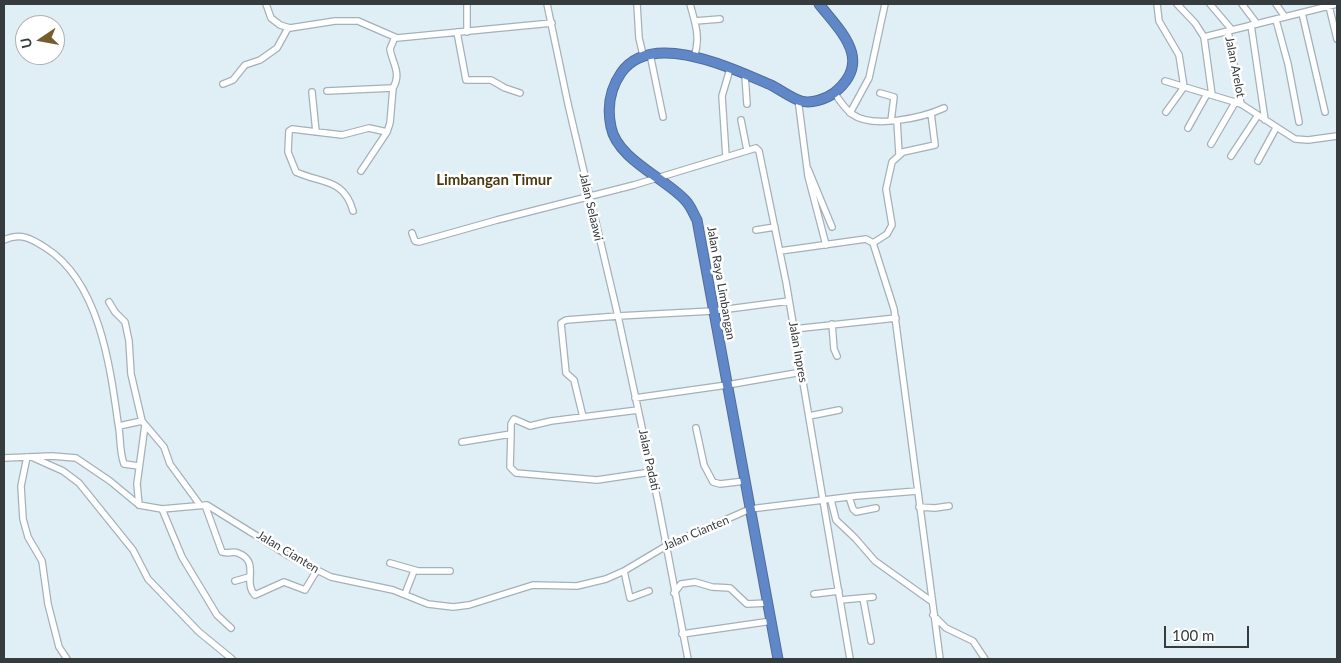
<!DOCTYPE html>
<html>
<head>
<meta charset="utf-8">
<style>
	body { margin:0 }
	#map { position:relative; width:1341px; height:663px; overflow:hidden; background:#e0eef5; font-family:Lato,sans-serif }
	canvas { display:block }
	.frame { position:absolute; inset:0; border:5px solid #363b3d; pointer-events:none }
	.north { position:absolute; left:15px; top:15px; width:50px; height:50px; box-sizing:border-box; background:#fff; border:1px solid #afb1b1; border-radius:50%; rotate:258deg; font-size:14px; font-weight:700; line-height:20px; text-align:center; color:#363b3d }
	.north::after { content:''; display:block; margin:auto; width:18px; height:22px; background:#755e2e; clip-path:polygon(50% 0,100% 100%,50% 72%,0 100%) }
	.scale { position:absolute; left:1164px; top:626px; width:85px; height:22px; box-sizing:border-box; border:2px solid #363b3d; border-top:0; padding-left:6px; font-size:15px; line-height:18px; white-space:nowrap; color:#363b3d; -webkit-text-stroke:4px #fff; paint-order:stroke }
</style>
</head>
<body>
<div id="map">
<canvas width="1341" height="663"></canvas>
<div class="frame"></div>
<div class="north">U</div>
<div class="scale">100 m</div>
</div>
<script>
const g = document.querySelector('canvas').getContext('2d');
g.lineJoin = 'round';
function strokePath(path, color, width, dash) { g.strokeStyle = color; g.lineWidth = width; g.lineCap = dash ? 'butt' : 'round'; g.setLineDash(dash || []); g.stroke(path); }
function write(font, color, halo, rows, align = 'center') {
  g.font = font + ' Lato,sans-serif'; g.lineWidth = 5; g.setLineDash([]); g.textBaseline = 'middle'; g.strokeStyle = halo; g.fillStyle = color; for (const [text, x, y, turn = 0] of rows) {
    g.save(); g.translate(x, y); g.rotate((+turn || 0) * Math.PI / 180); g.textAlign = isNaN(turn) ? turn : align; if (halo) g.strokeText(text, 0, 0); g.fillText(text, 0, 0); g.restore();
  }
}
const minor = new Path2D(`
	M266,4L271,18L280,25L290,28L335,21H358L397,38L552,23
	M467,4V32
	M547,4L568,104L618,316L713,311L789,301
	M637,4L639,38L643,55
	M690,4C695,23 701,37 694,57
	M1157,4L1159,21L1179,55L1184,87L1166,112
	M1177,4L1195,23L1204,37L1212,95
	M1210,4L1232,30
	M1242,4L1257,24
	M1276,4L1285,17
	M1329,6L1337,39
	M1302,13L1325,112
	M1276,20L1288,64L1299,122
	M695,21L720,19
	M1251,25L1265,120
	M1228,31L1241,104
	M457,32L466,80H491L505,88L520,93
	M1204,37L1337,4
	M650,54L663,117
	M745,75L747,104
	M1165,81L1241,104L1295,139L1308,140L1337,136
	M223,84L233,80L245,65L260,60L277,48L288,28
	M327,91L393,88C402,73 392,63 390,49L395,37
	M312,92L316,132
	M834,92C839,100 844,108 852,114C872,129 922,118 944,108
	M880,93L894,97L891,121
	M798,99L808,176L826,245
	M850,113L869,78L885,4
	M931,113L935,145L903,152L892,162L886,189L892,225L887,234L873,243L894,309L940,659
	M741,120L747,150
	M897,121L899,154
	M1188,128L1207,94
	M1211,144L1236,101
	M1231,156L1258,115
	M726,157L722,96L730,69
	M1258,161L1276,128
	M808,169L832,227
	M361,171L387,132
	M353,211C344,178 322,184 296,172L288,152L289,131L292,129L342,135L369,128L387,132L390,123L393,88
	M756,230L775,227
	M412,233L415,241L419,242L497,220L634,185L756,148L759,151L786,282L850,659
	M4,240C21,232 32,239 46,248C99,282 110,365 118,423C121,436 119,451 124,464L139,466
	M780,251L866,239L873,243
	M109,302L115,312L125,322L129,341L131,374L142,421L164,447L170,464L200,505
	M832,324L834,349L837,356
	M794,329L896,318
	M635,398L727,385L802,372
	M809,416L839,410
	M583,417L574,380L566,373L561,323L566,320L618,316L658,502L688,659
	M119,426L142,421
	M696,428L704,465L713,482L720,484L745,481
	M511,434V424L514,419L530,426L551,421L638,410
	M462,442L511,434L510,467L516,473L597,480L651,472
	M27,457L21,486L23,519L28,537L42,561L48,604L59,647L67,659
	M4,458L52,456L76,458L110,481L139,505L162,509L207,505L289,556L331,577L393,590L428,604L453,607L469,605L533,585L577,586L606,579L624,571L666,546L750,509L856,496L917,491
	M34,458L63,471L79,483L133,550L148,579L199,632L232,659
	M849,497L853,509L856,512L876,508
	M831,500L836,520L855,538L875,561L931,601
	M139,505L137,484L145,425
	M205,505L222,552C228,554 233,551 238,553C261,562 242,582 255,595L284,582L305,590L317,570
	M919,507L935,508L949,506
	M162,509L182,557L217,615L231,628
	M390,563L418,571H450
	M624,571L630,598L649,591
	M235,581L249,577
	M674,593L681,584L695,582L712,587L730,588L747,604L768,603
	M405,594L414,571
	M814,594L839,591
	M863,598L871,641
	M840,600L873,597
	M933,615L946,628L973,641L985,659
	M682,634L772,621`);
const highway = new Path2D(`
	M778,659L697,220C693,213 691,206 685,200C665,178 617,159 611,127C607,108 610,89 621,73C651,29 733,69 771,85C781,90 791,98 801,101C811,104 826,99 834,93C874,61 841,32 819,4`);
const streetNames = [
	["Jalan Arelot",1235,67,79],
	["Jalan Selaawi",591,207,77],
	["Jalan Raya Limbangan",721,283,80],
	["Jalan Inpres",798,352,80],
	["Jalan Padati",649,460,78],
	["Jalan Cianten",696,533,-23],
	["Jalan Cianten",288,552,31]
];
const quarterNames = [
	["Limbangan Timur",494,180]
];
strokePath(minor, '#a5b1b8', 8);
strokePath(highway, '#516d98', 11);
strokePath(minor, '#fff', 5.5);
strokePath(highway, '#6088c9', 9);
write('12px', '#363b3d', '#fff', streetNames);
write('bold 15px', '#4b3912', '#fff', quarterNames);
</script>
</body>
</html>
